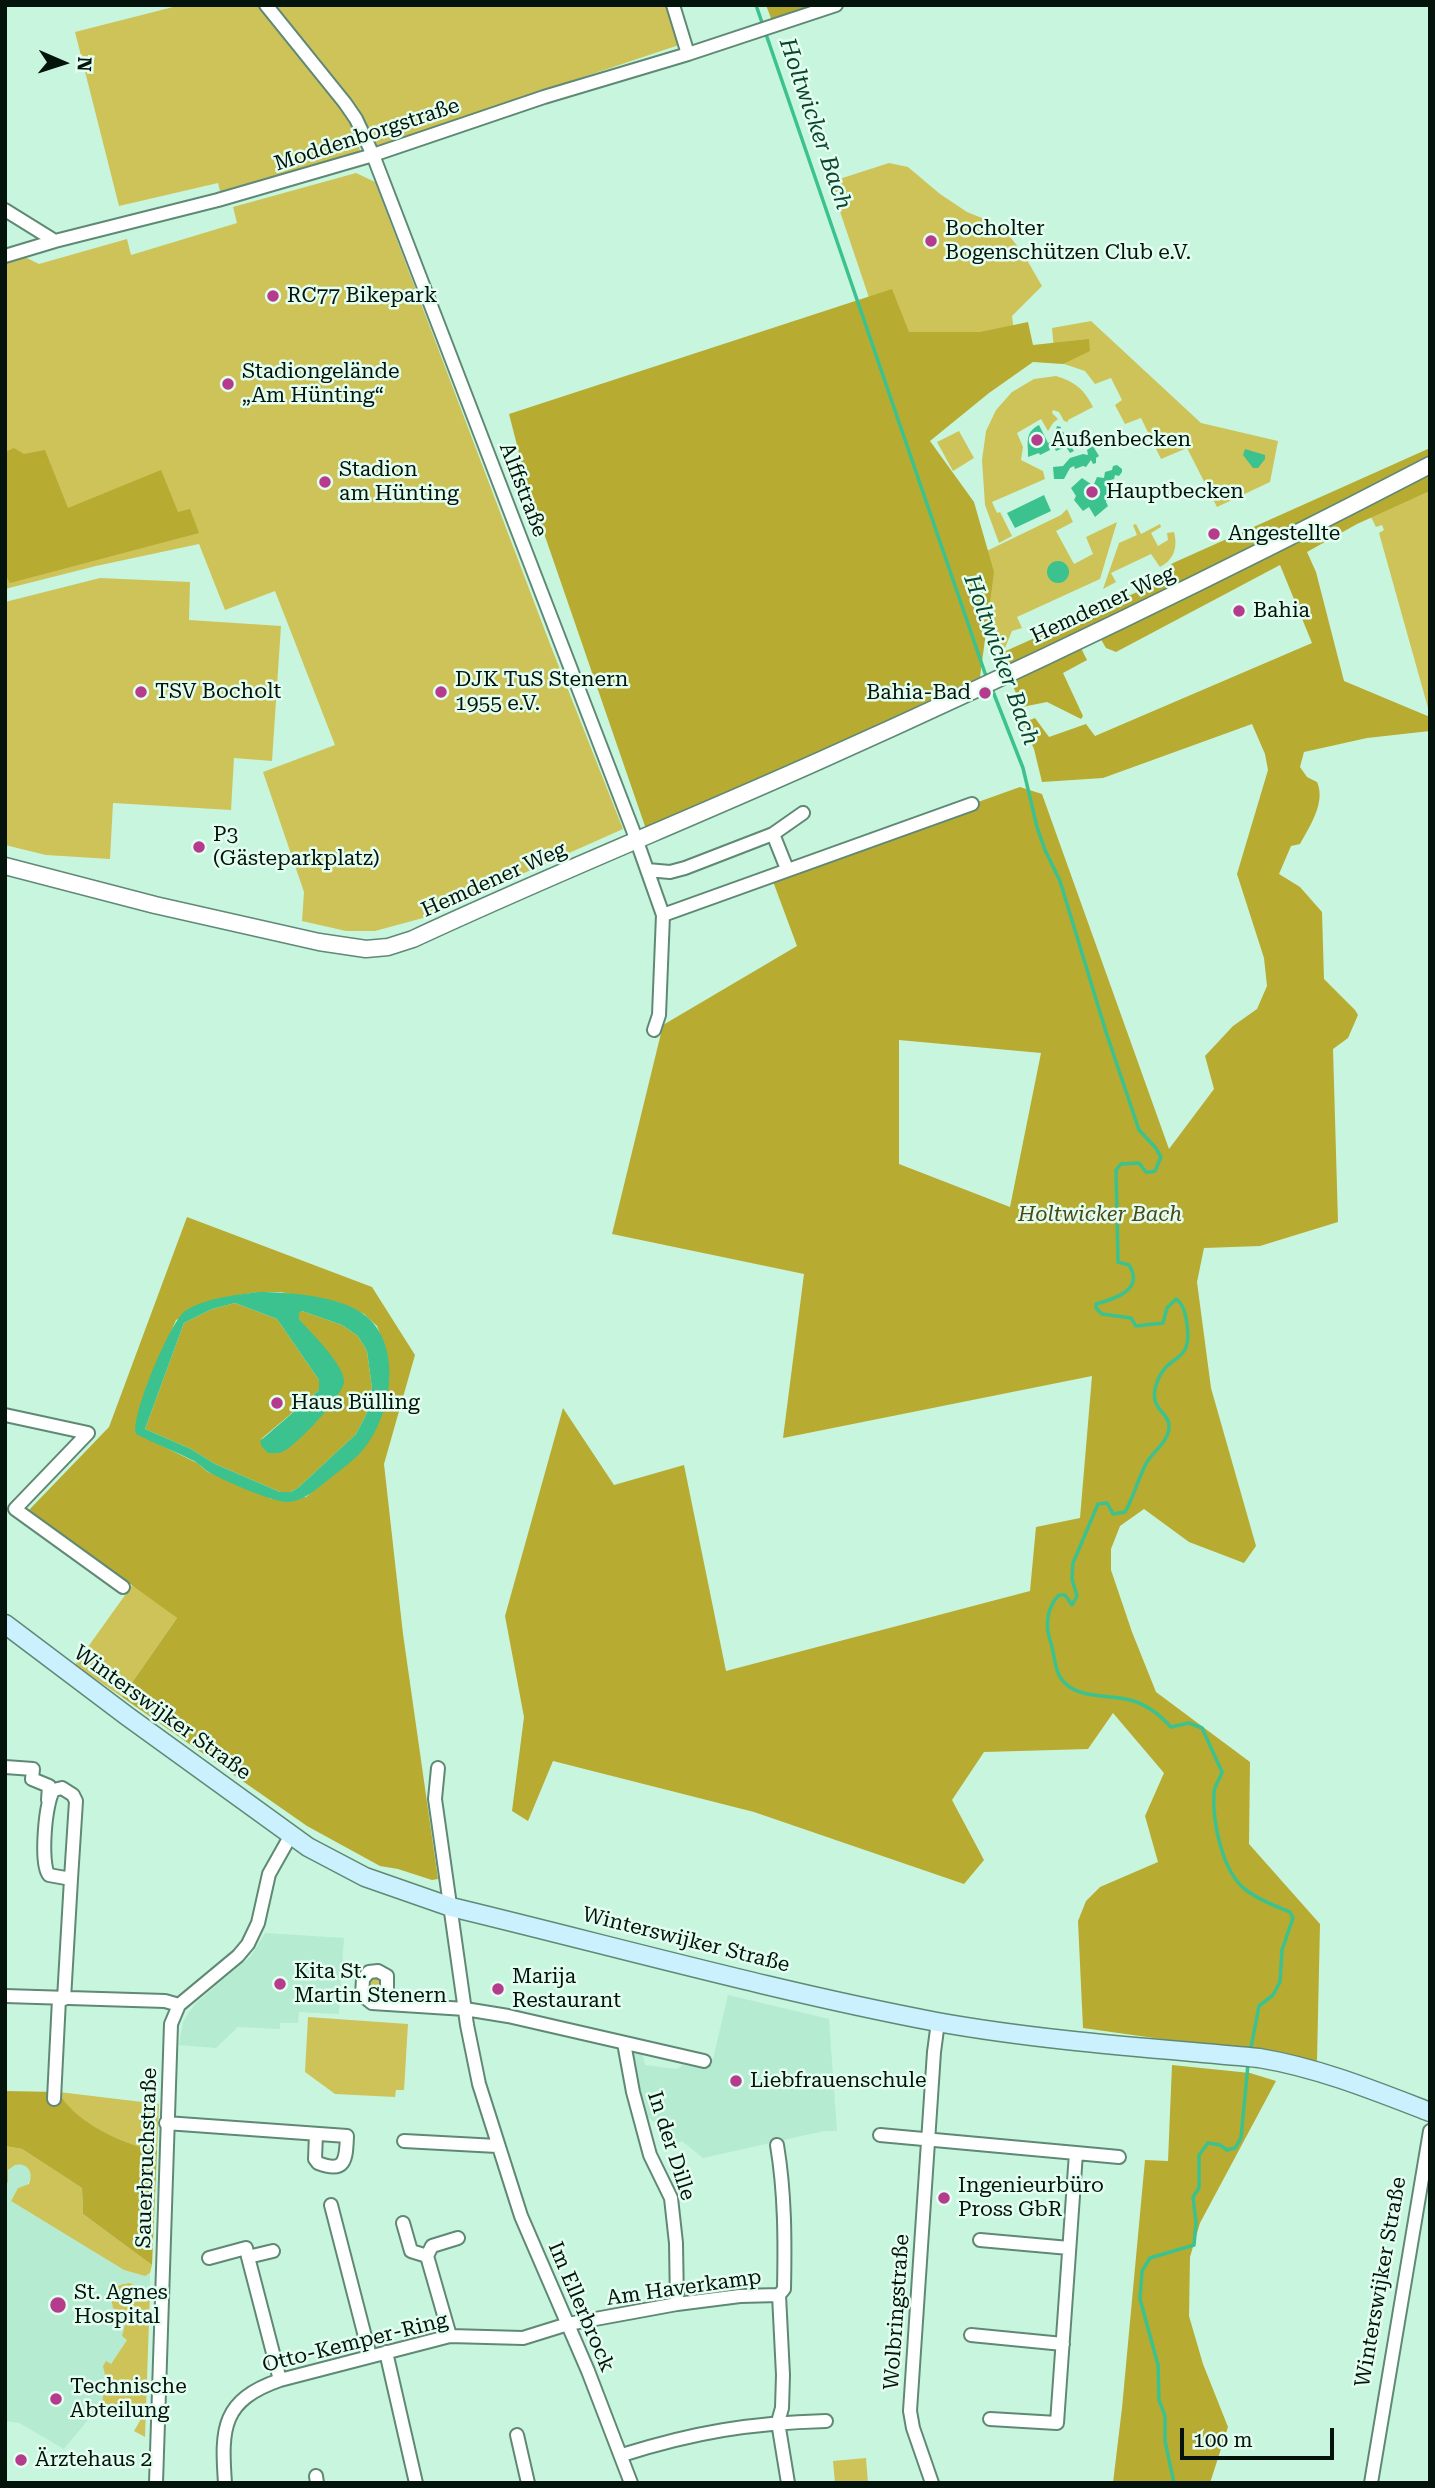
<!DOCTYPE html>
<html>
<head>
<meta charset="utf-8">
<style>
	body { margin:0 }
	#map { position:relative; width:1435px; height:2488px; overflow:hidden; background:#c8f5de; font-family:"Roboto Serif",serif }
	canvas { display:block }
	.frame { position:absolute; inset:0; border:7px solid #04130c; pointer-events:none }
	.north { position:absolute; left:28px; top:28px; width:70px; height:70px; -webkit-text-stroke:5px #e3fef0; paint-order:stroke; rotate:93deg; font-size:19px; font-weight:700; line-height:28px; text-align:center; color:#04130c }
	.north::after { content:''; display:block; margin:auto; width:24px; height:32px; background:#04130c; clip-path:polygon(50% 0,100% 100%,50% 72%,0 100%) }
	.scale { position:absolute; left:1180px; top:2428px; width:154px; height:32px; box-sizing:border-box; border:4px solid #04130c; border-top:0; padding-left:9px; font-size:21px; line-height:24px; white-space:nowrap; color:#04130c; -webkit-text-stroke:5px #e3fef0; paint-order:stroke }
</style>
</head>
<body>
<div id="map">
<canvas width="1435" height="2488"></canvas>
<div class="frame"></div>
<div class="north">N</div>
<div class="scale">100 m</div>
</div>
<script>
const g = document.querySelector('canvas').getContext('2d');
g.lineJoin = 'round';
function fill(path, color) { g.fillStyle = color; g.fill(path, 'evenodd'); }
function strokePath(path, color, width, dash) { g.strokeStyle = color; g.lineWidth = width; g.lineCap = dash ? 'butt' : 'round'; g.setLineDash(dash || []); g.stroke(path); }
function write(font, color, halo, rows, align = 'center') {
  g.font = font + ' "Roboto Serif",serif'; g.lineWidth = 5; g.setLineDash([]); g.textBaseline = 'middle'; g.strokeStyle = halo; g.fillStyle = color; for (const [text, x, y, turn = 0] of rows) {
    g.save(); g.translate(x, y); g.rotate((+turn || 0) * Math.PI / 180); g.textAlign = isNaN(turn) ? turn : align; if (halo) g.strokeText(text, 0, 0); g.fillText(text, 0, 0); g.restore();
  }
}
const built = new Path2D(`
	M265,1933L344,1938L339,2014L299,2012L298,2023H280V2029L238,2027L216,2048L179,2045L183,2022L189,2012L197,2002L251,1956Z
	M728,1995L829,2019L837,2131H824L703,2158L682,2141L665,2148L656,2123L644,2115L633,2057L636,2051L642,2052L645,2065L677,2069L683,2065L706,2069L709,2059H713Z
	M21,2164L30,2169L31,2178L27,2185L18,2188L11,2201L124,2270L145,2276L150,2273V2293L130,2283L121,2284L114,2288L126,2321L127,2340L111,2364L102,2403L64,2449L19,2423L5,2421V2187L8,2182V2170L15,2165Z`);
const green = new Path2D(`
	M181,5H258L342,106L353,125L361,154L221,195L218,183L119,206L75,32Z
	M276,5H666L679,45L377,146L366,123Z
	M889,163L908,167L940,194L967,212L1002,226L1024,255L1042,286L1012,316L1014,332L884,342L830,182Z
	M356,173L375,182L550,644L623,829L423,918L375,931H346L302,921L304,892L263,772L335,745L275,591L225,610L199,544L96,566L5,589V263L25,257L39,264L127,239L131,255L237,223L233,207Z
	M1091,321L1201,423L1278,441L1270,482L1217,507L1187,448L1161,459L1141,418L1125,424L1115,405L1122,400L1111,378L1095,384L1085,371L1055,361L1052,328Z
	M1056,376C1075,382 1084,389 1093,407L1068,420V422L1064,421L1059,412L1053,410L1052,413L1058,419L1053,423L1048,431L1041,419L1017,433L1023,447L1021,460L1043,471L1045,479L992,502L997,513L1000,512L1012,536L999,543L985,505L982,460L986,431L996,410L1012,392L1034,379Z
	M959,431L974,458L953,471L937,442Z
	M1430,491V715L1379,533L1384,530L1382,525L1376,527L1371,517Z
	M1067,509L1073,522L1056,531L1074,564L1093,554L1086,537L1117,522L1100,579L1017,617L1022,628L1012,631L1005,648L997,649L966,561L1061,515Z
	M1136,524L1141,534L1160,524L1161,527L1151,533L1158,546L1168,540L1167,533L1174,532C1178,547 1174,560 1160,567L1151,554L1111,573L1116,582L1103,589L1119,543L1137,535L1133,525Z
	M100,578L190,582L189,620L281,626L272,761L234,758L231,810L113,803L110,859L46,855L5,845V602Z
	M133,1584L177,1618L122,1697L75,1665Z
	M372,1975L383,1978L382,1996L379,1999L369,1997L368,1982Z
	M308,2017L408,2024L404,2090H396L395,2097L335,2094L305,2072Z
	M59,2092L159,2104L157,2150C127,2147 71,2121 59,2092Z
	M5,2146L22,2149L82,2188L83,2214L152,2265L150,2273L145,2276L124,2270L11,2201L18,2188L29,2184C34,2172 27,2162 15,2165L8,2170V2182L5,2187Z
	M130,2283L150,2293L145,2437L134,2431L141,2419L102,2403L106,2379L103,2366L106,2361L111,2364L127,2340L122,2336L126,2321L122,2314L113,2308L110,2294C115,2286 120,2284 130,2283Z
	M866,2458L868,2483H835L833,2461Z`);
const forest = new Path2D(`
	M766,5H820L772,21Z
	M892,289L909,332H980L1028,322L1033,345L1089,339L1090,351L1063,364L1033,362L989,393L930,441L974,502L994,572L980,677L647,832L527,484L509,414Z
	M14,448L24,454L45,450L68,508L161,470L178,512L190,509L199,533L10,583L5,574V452Z
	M1430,448V491L1357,524L1307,552L1316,572L1344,681L1430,717V731L1367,738L1304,752L1300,767L1307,777L1317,782C1326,802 1310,826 1300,844L1291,846L1279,874L1300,887L1322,912L1324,979L1355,1010L1358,1015L1348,1038L1333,1049L1338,1222L1260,1246L1204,1248L1197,1282L1211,1388L1256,1546L1244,1563L1189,1542L1144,1509L1120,1526L1111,1549V1570L1132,1632L1156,1692L1250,1762L1249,1844L1320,1924L1317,2061L1083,2028L1078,1921L1086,1901L1100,1887L1158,1862L1145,1816L1164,1773L1113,1713L1088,1749L984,1752L952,1800L984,1860L964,1884L754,1812L553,1761L528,1821L512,1811L524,1717L505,1616L563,1408L614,1485L684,1465L726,1671L1030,1591L1036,1527L1080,1518L1092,1376L783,1438L804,1274L612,1234L663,1025L797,946L771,876L1020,787L1042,794L1169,1149L1214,1089L1205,1056L1233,1026L1257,1009L1267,986L1264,958L1237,874L1268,770L1265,754L1252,724L1103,778L1042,782L1034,749L1022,723L1035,718L1049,737L1086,724L1095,736L1312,643L1280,565L1116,652L1106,648L1099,636L1080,646L1087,660L1063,673L1083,716L1081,719L1047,702L1022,707L999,654L1146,588L1173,563ZM899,1040L1041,1053L1010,1207L899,1164Z
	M187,1217L372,1287L415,1355L384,1464L403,1634L438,1879L432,1880L398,1869L380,1866L307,1826L122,1697L177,1618L29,1510L109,1427ZM258,1292H280L337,1302L364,1314L377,1326L386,1350L389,1375L349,1462L306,1497L272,1499L208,1472L197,1463L136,1433L159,1360L176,1320L227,1297Z
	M235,1303L277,1319L319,1380V1390L260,1440L336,1400L305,1327L299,1319L298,1313L302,1311L342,1325L358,1336L367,1351L372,1388L366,1415L356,1434L299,1487L291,1492H280L215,1464L191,1449L145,1429L184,1323L212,1309Z
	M1172,2065L1250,2073L1276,2081L1200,2223L1190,2257L1189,2316L1203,2364L1228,2427L1210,2483H1113L1122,2408L1145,2160L1168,2161Z
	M5,2091L59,2092C72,2121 127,2147 157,2150L152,2265L83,2214L82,2188L22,2149L5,2146Z`);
const water = new Path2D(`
	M1039,425L1048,443L1052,442L1057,426L1061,427L1060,430L1067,435L1072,443L1070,445L1074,451L1070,453L1063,442V448L1056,451L1053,445L1049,447L1050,450L1040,455L1039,453L1028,457C1029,446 1023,433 1039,425Z
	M1093,446L1099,456L1096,458V463L1093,464L1091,460L1086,467L1083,466L1075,469L1074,466L1070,468L1064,479H1054L1053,467L1063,466L1070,458L1083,454L1088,455L1087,450Z
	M1245,449L1265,455V459L1258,468H1253L1243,455Z
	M1117,465L1122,469V472L1119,476L1115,475L1114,479L1107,481L1106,485L1110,490L1106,502L1108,506L1095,517L1089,507L1083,511L1074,500L1076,496L1071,488L1082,478L1091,484H1094L1097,477L1104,478L1105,472L1112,470L1113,466Z
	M1044,495L1051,511L1015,528L1007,513Z
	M1047 572a11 11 0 1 1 22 0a11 11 0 1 1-22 0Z
	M258,1292C289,1292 342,1296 366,1316C404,1347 391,1420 361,1452C352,1462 339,1471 328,1480C317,1489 302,1502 287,1502C272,1502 220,1479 207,1471C203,1468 199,1464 194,1461C175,1451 155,1444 136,1434C130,1417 170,1322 185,1311C205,1298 235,1295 258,1292ZM235,1303L277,1319L319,1380V1390L260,1441L262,1447L268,1453C273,1453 279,1454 284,1451C296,1446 345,1394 344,1381C343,1363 311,1333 299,1319V1313L302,1311L342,1325L358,1336L367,1351L372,1388L366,1415L356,1434L299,1487L291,1492H280L215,1464L191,1449L145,1429L184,1323L212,1309Z`);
const stream = new Path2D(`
	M756,5L987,679
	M992,689L1023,768L1037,827L1045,850L1060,881L1106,1032L1139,1130L1155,1147L1161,1157L1155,1171L1151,1172H1146L1139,1163L1121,1164L1116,1170L1118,1262L1129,1265C1145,1290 1114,1299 1096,1304V1308L1102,1314L1131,1318L1136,1326L1163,1323L1167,1308L1176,1299C1183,1304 1184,1310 1186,1318C1195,1367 1169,1350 1157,1382C1147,1410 1169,1411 1169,1426C1169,1442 1154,1450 1147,1462C1138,1478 1134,1496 1125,1512L1113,1514L1107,1503L1098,1504L1073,1563L1072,1579L1077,1596L1072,1605L1065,1595H1059C1047,1607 1045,1625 1050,1640C1054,1651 1055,1670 1060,1677C1074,1700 1108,1694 1130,1700C1146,1704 1160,1715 1171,1727L1189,1723L1202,1728L1222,1772C1220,1780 1215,1784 1214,1792C1212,1821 1222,1872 1246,1890C1259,1900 1275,1906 1290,1912L1293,1918L1282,1950L1280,1982L1273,1995L1259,2006L1250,2053
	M1174,2483L1165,2441V2416L1159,2400L1158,2365L1140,2299L1142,2271L1150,2258L1194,2245L1196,2222L1193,2197L1199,2188V2155L1208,2143L1220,2145L1227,2150L1235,2148L1241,2138L1248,2064`);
const minor = new Path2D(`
	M266,5L345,103L356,119L373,155L634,833L663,915L659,1015L654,1030
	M688,54L836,5
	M5,210L55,241
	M5,256L55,241L218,200L373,155L544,97L688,54L673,5
	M773,834L787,869
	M647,870L670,872L685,868L773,834L803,813
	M663,915L972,804
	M5,1415L88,1433L15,1509L123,1587
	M5,1767L33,1769L32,1779L49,1786L48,1800
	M438,1768L435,1799L467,2025L479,2084L521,2216L588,2371L631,2483
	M62,1788L73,1795L76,1801L71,1879L49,1875C40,1865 45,1800 54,1790Z
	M5,1996L165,2001L179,2005
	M64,1999L71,1879
	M387,2004V1976L378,1971L369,1972L363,1979L362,1995L372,2003L465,2009L508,2016L704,2061
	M624,2043L633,2092L650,2155L671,2198L676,2243L677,2304
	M54,2099L59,1999
	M166,2123L347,2136C346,2159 346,2174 318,2163L315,2159L316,2134
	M880,2135L1076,2153L1057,2423L990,2419
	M404,2141L497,2146
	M1076,2153L1119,2157
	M331,2205L370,2356
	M403,2223L411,2251L427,2256
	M980,2240L1069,2248
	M273,2251L248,2257L280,2380
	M209,2258L246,2248L248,2257
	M779,2295L783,2375L782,2408L778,2422L788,2483
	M971,2335L1063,2344
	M450,2336L427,2256L432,2246L458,2238
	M386,2352L416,2483
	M517,2435L528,2483
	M622,2455C695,2432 750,2423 826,2421
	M316,2476L317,2483
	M156,2483L171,2024L179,2005L238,1956L248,1944L258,1923L269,1874L291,1835
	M225,2483C221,2428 222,2400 280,2380L450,2336L523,2338L568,2324L677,2304L740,2296L779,2295L784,2289C785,2240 785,2193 777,2145
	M932,2483L913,2428L910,2411L934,2052L938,2022
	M1371,2483L1430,2131`);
const tertiary = new Path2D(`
	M5,866L155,905L319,942L366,949L388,947L413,939C548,876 685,821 821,760C1027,668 1230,569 1430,465`);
const secondary = new Path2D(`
	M5,1624L127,1716L308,1847L365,1877L451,1907C613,1946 774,1991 937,2022C1043,2041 1152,2048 1259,2058C1319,2068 1373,2090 1430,2112`);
const markers = [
	[931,241,7,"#b53b8d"],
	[273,296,7,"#b53b8d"],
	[228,384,7,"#b53b8d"],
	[1037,440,7,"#b53b8d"],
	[325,482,7,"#b53b8d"],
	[1092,492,7,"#b53b8d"],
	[1214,534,7,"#b53b8d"],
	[1239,611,7,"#b53b8d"],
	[141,692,7,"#b53b8d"],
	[441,692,7,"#b53b8d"],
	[985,693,7,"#b53b8d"],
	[199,847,7,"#b53b8d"],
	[277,1403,7,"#b53b8d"],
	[280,1984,7,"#b53b8d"],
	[498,1989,7,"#b53b8d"],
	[736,2081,7,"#b53b8d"],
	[944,2198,7,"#b53b8d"],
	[58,2305,9,"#b53b8d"],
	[56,2399,7,"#b53b8d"],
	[21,2460,7,"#b53b8d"]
];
const streetNames = [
	["Moddenborgstraße",367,135,-18],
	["Alffstraße",523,490,69],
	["Hemdener Weg",1103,605,-25],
	["Hemdener Weg",494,880,-24],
	["Winterswijker Straße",162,1713,36],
	["Winterswijker Straße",686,1940,14],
	["In der Dille",671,2146,72],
	["Sauerbruchstraße",147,2158,-88],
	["Winterswijker Straße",1381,2282,-80],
	["Am Haverkamp",684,2288,-8],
	["Im Ellerbrock",581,2307,67],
	["Wolbringstraße",897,2312,-86],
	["Otto-Kemper-Ring",355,2343,-14]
];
const poiNames = [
	["Bocholter",945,229],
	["Bogenschützen Club e.V.",945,253],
	["RC77 Bikepark",287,296],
	["Stadiongelände",242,372],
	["„Am Hünting“",242,396],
	["Außenbecken",1051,440],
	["Stadion",339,470],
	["am Hünting",339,494],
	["Hauptbecken",1106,492],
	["Angestellte",1228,534],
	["Bahia",1253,611],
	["DJK TuS Stenern",455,680],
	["1955 e.V.",455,704],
	["TSV Bocholt",155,692],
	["Bahia-Bad",971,693,"right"],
	["P3",213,835],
	["(Gästeparkplatz)",213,859],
	["Haus Bülling",291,1403],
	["Kita St.",294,1972],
	["Martin Stenern",294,1996],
	["Marija",512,1977],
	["Restaurant",512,2001],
	["Liebfrauenschule",750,2081],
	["Ingenieurbüro",958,2186],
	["Pross GbR",958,2210],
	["St. Agnes",74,2293],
	["Hospital",74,2317],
	["Technische",70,2387],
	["Abteilung",70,2411],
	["Ärztehaus 2",35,2460]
];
const parkNames = [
	["Holtwicker Bach",1100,1215]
];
const waterNames = [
	["Holtwicker Bach",815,124,71],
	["Holtwicker Bach",1001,660,70]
];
fill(built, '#b5ebd0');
fill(green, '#cec359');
fill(forest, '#b8ab31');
fill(water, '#3bc28f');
strokePath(stream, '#3bc28f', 3.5);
strokePath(minor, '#5f8975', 16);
strokePath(tertiary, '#5f8975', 19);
strokePath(secondary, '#5f8975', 21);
strokePath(minor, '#fff', 12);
strokePath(tertiary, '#fff', 16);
strokePath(secondary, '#cbf1fe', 18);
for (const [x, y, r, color] of markers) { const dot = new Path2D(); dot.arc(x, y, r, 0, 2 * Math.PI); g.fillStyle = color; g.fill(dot); strokePath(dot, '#e3fef0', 2.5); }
write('21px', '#04130c', '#e3fef0', streetNames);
write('21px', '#04130c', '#e3fef0', poiNames, 'left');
write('italic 21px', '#4c4717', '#e3fef0', parkNames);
write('italic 23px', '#0a432e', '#e3fef0', waterNames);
</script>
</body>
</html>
